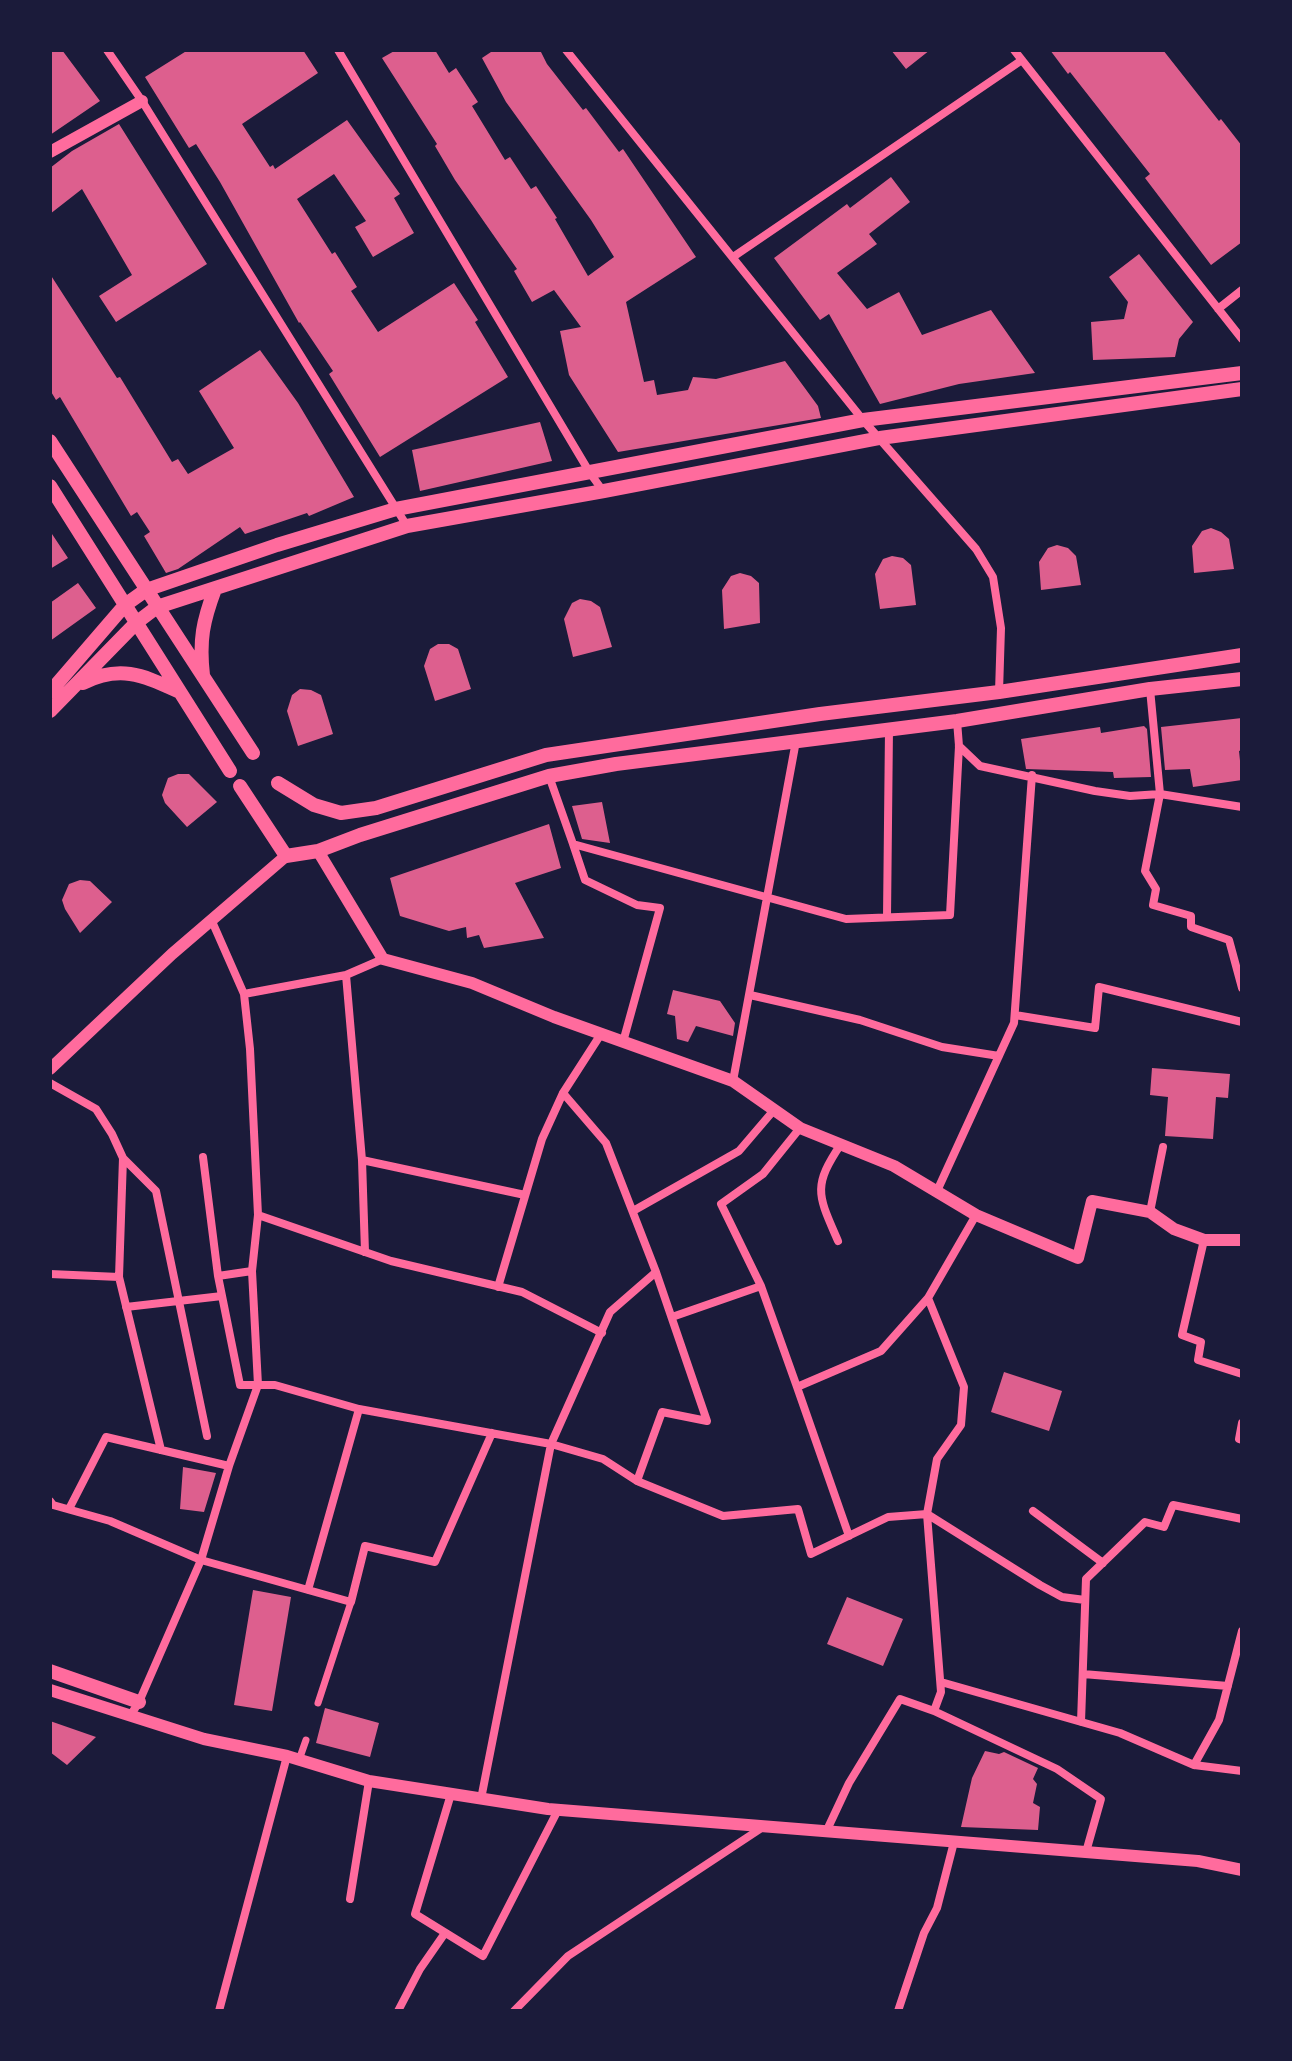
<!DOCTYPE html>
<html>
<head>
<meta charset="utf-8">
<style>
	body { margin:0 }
	#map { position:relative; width:1292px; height:2061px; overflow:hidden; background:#1b1b3a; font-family:Poppins,sans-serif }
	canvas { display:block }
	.frame { position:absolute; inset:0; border:52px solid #1b1b3a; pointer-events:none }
</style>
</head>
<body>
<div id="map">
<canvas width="1292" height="2061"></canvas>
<div class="frame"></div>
</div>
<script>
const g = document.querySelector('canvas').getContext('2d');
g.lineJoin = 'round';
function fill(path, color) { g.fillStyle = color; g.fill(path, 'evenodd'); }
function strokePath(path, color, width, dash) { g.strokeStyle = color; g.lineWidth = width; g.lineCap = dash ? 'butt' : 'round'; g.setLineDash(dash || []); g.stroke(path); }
const building = new Path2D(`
	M50,50H62L100,101L50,135Z
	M188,50H303L318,73L242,124L270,167L273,165L275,169L347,120L400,194L394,198L414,233L373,257L355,227L366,221L334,174L297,199L332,254L335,252L357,287L351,291L378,332L454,283L478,320L475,322L508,377L380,457L329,374L333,371L300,322L299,323L220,182L196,144L189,148L145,77Z
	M396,50H435L449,73L456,68L478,102L472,106L505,160L510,157L531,189L536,186L557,218L555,219L588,276L614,257L591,220L506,102L482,58L494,50H540L547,64L583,110L586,108L619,152L623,149L696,257L626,302L644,382L654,380L657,395L688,390L693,377L716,379L785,361L818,406L821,418L618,452L569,375L560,331L581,327L554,290L532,302L514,271L517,269L455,180L435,146L437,144L382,58Z
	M891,50H930L906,69Z
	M1050,50H1163L1219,121L1221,119L1242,146V242L1211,265L1145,178L1150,174L1070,72L1068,74Z
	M119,124L207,264L116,322L99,296L132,275L82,189L50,214V168L72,151Z
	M891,177L910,202L869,234L877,244L837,273L867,309L899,292L922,335L991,310L1035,373L959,384L880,404L829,314L820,320L774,258L847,204L850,208Z
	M1139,254L1193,322L1179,339L1175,357L1093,360L1091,322L1124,319L1128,302L1109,277Z
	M50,274L117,378L120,377L172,462L178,459L188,474L234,448L199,391L260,350L298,403L354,497L309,516L307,513L245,534L240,527L178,569L166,573L144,536L150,532L137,512L131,516L60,397L56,400L50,390Z
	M540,422L552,461L420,491L412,450Z
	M1211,528L1221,532L1229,539L1234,569L1194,573L1192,546L1202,531Z
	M50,531L68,558L50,569Z
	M1057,545L1068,548L1076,556L1081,585L1041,590L1039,562L1048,548Z
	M892,556L903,558L911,565L916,605L880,609L875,574L883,559Z
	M740,573L751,576L759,583L760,623L724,629L722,590L731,576Z
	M78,583L96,608L50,641V603Z
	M580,599L591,601L600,607L612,647L573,657L564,619L572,603Z
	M438,644H449L458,649L471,689L435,701L424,666L430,649Z
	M300,689L311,690L321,695L333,734L298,746L287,711L292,695Z
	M1242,718V750L1239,751L1242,780L1193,787L1190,769L1165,770L1161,727Z
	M1144,726L1147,729L1151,777L1114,778L1113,772L1026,769L1021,739L1100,727L1101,733Z
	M178,774H189L217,802L187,827L165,803L162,795L168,778Z
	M602,802L610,843L582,839L572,806Z
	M549,824L561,868L515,883L544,938L484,948L479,935L467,938L466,927L449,931L400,916L390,878Z
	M80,880L90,881L112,902L80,933L65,909L62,900L69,884Z
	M673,990L720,1001L735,1023L733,1036L696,1026L688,1042L677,1039L675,1016L667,1014Z
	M1152,1068L1230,1074L1228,1098L1216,1097L1213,1139L1165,1136L1168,1097L1150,1095Z
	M1004,1372L1062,1391L1049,1431L991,1412Z
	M183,1467L216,1473L204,1512L180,1509Z
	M253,1590L291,1597L272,1711L234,1705Z
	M847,1597L903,1619L883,1666L827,1644Z
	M325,1708L379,1723L370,1757L316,1743Z
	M50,1721L96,1737L67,1765L50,1752Z
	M985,1751L999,1754L1004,1752L1038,1768L1033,1779L1037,1784L1033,1803L1040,1807L1038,1830L961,1827L972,1778Z`);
const pedestrian = new Path2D(`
	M318,1703L351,1602
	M299,1760L306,1740`);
const minor = new Path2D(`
	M107,50L142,101L407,526
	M338,50L590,473L603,491
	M566,50L863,420L976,549L993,577L1001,628L999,692
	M1014,50L1242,339
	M733,257L1022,60
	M1218,309L1242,290
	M1150,689L1160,794L1145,871L1156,889L1153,905L1191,916V927L1229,940L1242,988
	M959,746L980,766L1095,791L1130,796L1160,794L1242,807
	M549,776L573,844L846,919L950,915L959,746L957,721
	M573,844L585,880L637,905L660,908L623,1042
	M887,917L889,729
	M383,959L346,975L362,1160L525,1195
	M244,994L346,975
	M750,995L860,1020L942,1047L999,1056
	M1015,1015L1095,1028L1099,987L1242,1022
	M733,1081L796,741
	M50,1083L96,1109L112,1134L123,1158L119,1277L161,1450
	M203,1157L218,1276
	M123,1158L156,1191L207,1436
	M362,1160L365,1252
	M937,1191L1014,1023L1032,775
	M633,1211L739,1151L774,1110
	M1150,1212L1163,1147
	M258,1215L391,1261L522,1292L602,1333
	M1204,1240L1182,1335L1201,1342L1198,1360L1242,1374
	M838,1241C818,1195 812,1187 841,1144
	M252,1271L218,1276L240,1385H275L359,1409L551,1444L610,1312L656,1272L606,1143L563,1093
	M50,1274L119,1277
	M761,1286L797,1387
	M498,1287L542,1139L563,1093L601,1034
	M126,1307L222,1296
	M672,1317L761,1286L721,1204L763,1174L800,1128
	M1242,1423L1239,1439L1242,1440
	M637,1481L723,1516L798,1509L811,1554L888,1517L927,1514L1040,1585L1062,1597L1085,1600
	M50,1501L53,1505L110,1521L201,1560L351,1602L365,1546L435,1562L492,1433
	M69,1509L106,1437L229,1466
	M1033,1511L1103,1563
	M849,1536L797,1387L881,1351L928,1298
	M308,1590L359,1409
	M1083,1674L1228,1686
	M941,1682L1120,1733L1194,1765L1242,1771
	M934,1711L1057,1769L1101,1799L1086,1852
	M130,1716L139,1702L201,1560L229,1466L258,1385L252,1271L258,1215L250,1049L244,994L211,919
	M1081,1722L1086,1579L1145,1522L1164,1527L1173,1505L1242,1519
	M1194,1765L1219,1720L1242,1631
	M451,1794L415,1914L483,1956L558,1810
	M481,1799L551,1444L603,1459L637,1481L662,1412L707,1421L656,1272
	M826,1832L849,1783L900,1699L934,1711L941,1692L927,1514L937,1459L961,1425L964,1387L928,1298L976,1215
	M350,1899L369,1781
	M219,2011L287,1756
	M398,2011L420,1969L445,1933
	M514,2011L568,1956L763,1827
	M898,2011L924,1933L937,1908L954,1842`);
const tertiary = new Path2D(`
	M50,152L142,101
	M318,851L383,959L472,983L554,1017L733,1081L800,1128L894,1166L976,1215L1078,1258L1092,1201L1150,1212L1174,1229L1204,1240H1242
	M50,1069L172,954L286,856
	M50,1690L204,1739L287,1756L369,1781L548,1809L1198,1861L1242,1870`);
const secondary = new Path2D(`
	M50,441L253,753
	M50,486L230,771
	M203,675C199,640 203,621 215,589
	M83,683C121,664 144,676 180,692
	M50,692L125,605L146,590L277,545L396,509L863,420L1242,373
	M50,711L136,623L157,607L407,526L604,491L880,438L1242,389
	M278,783L314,805L341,813L376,808L546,755L820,714L999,692L1242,655
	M240,786L286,856L318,851L360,835L549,776L616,764L957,721L1150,689L1242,679
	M50,1671L139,1702`);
fill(building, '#dd5f8e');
strokePath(pedestrian, '#ff6b9d', 7);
strokePath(minor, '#ff6b9d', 8);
strokePath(tertiary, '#ff6b9d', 12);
strokePath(secondary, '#ff6b9d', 14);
</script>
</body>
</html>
